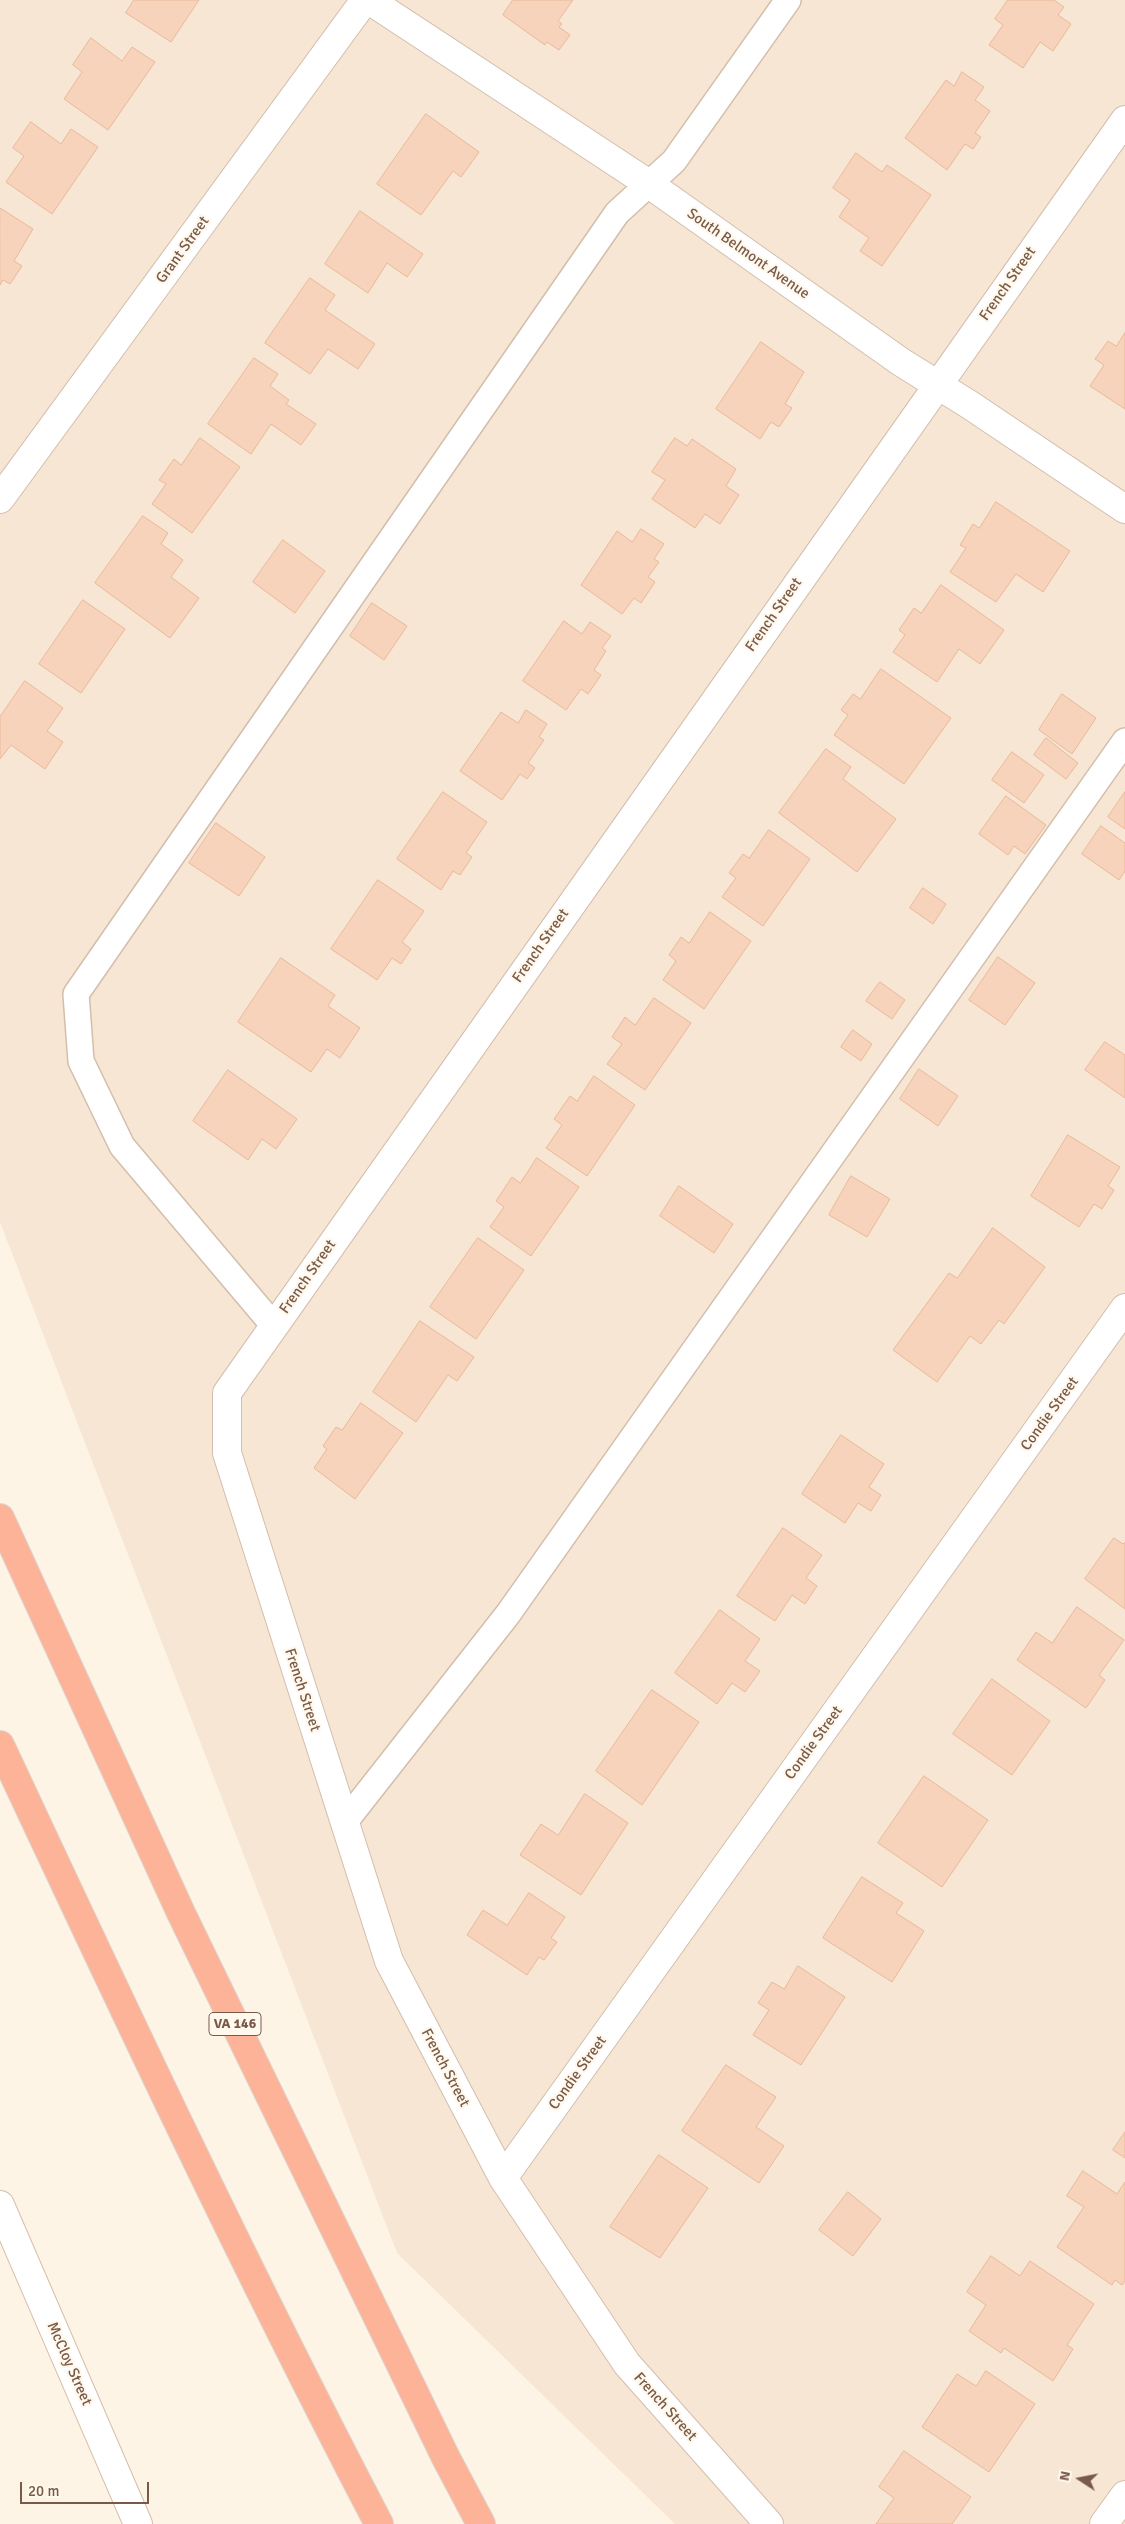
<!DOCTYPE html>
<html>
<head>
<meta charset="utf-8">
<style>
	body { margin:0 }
	#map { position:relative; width:1125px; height:2524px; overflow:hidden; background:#fef4e5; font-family:Signika,sans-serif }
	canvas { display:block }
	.north { position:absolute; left:1055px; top:2454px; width:50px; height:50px; -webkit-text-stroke:4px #fff8ed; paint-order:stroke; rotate:281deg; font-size:14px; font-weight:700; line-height:20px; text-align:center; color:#795a48 }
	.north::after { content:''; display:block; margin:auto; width:18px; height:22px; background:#795a48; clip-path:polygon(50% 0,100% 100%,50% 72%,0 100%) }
	.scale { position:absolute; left:20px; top:2482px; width:129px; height:22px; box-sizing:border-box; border:2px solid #795a48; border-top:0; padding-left:6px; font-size:15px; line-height:18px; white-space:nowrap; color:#795a48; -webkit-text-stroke:4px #fff8ed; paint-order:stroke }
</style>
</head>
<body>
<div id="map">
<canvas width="1125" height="2524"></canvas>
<div class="north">N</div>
<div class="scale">20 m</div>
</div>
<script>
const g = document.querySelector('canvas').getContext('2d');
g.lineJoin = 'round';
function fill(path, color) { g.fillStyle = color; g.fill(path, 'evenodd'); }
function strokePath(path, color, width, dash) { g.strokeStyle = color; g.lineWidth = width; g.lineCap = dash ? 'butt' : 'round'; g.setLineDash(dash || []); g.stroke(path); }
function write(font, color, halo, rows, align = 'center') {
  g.font = font + ' Signika,sans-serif'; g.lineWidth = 4.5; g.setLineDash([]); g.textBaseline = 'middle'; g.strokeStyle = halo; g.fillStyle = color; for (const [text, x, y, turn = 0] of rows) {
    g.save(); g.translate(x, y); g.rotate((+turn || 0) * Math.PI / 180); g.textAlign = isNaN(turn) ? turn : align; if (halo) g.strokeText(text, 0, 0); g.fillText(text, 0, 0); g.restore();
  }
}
const residential = new Path2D(`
	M0,0H1125V2524H675L397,2253L0,1222Z`);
const building = new Path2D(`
	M134,0H199L171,42L126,13Z
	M513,0H573L558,21L562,24L559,27L570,35L559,50L547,42L545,45L503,15Z
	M1008,0H1054L1064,7L1058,15L1071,24L1053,51L1040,42L1023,68L989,45L1003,25L995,19Z
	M91,38L122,61L132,47L155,62L108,130L64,99L82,72L73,65Z
	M962,72L984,87L975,100L990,111L975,133L981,137L973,149L965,144L947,170L905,138L946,80L954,86Z
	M426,114L479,152L461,177L453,171L421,215L377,184Z
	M31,122L61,144L71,129L98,147L52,214L6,182L24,156L13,148Z
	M856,153L882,172L887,165L931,195L882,266L860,251L869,238L839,217L850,200L833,188Z
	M0,208L33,229L14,261L22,266L10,284L3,280L0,285Z
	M360,211L423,254L407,277L387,263L368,293L325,264Z
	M310,278L335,295L325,310L375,344L358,369L328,349L310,374L265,343Z
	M1125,333V409L1090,386L1104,365L1095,359L1108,341L1116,346Z
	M761,342L804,372L785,404L792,408L779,427L771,422L760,439L716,409Z
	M254,358L278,374L270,386L289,400L286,404L316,424L301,445L271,424L251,454L208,424Z
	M200,438L240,467L192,533L152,504L166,484L159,480L174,459L181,465Z
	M675,438L687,446L692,439L736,469L726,486L739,495L720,524L705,514L695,528L652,499L665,480L652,472Z
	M996,502L1070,551L1043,592L1016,574L996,602L950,572L966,548L960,545L973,524L979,528Z
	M143,516L168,533L161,544L183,560L171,577L199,598L170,638L95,583Z
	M641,529L664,544L654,559L659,562L648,577L655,582L641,603L634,598L622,614L581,585L617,531L632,542Z
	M283,540L325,571L295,613L253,582Z
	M941,585L1004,630L980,664L959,649L937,682L893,652L905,635L899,630L914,608L921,613Z
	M83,600L125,629L81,693L39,664Z
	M372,603L407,626L384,660L350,636Z
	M564,621L582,634L590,622L611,636L602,648L606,651L594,670L601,675L588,694L581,689L566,710L523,681Z
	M881,669L951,718L904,784L834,735L848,715L841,710L853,694L860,699Z
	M25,681L63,708L47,731L63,742L45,769L11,745L0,759V717Z
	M1062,694L1096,718L1072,754L1039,730Z
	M526,710L547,724L539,737L544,740L528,763L535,768L527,779L520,774L502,800L460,771L501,712L518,723Z
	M1046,738L1078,763L1066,779L1034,755Z
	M826,749L851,767L843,779L896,819L857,872L779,813Z
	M1012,752L1044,775L1024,803L992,780Z
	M443,792L487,822L466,853L472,857L460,875L453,871L441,890L397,859Z
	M1125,792V829L1108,817Z
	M1006,796L1046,825L1025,854L1014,846L1008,855L979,834Z
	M216,823L265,857L239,896L189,863Z
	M1101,826L1125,843V871L1119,880L1082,854Z
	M769,830L810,859L763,926L722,897L736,878L729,873L743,854L749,858Z
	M378,880L424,911L402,942L411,949L401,964L392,958L377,980L331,949Z
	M923,888L946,904L933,924L910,908Z
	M710,912L751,941L704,1009L663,980L676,961L669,955L681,937L689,943Z
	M998,957L1035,983L1005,1025L969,1000Z
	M281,958L335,995L328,1006L360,1028L340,1058L327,1049L311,1072L238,1022Z
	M880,982L905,1000L892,1019L866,1001Z
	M654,998L691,1023L645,1090L607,1064L622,1044L612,1037L625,1017L635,1025Z
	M853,1030L872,1044L861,1061L841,1047Z
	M1105,1042L1125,1055V1098L1085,1070Z
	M919,1069L958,1096L938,1126L900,1099Z
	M228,1070L297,1119L276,1149L262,1139L248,1160L193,1121Z
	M594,1076L635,1105L587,1176L546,1148L562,1125L554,1119L570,1096L577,1101Z
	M1068,1135L1120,1167L1108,1186L1114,1190L1102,1209L1094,1204L1079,1227L1031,1196Z
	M537,1158L579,1187L531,1256L490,1227L504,1207L496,1201L512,1177L520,1183Z
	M851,1176L890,1199L867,1237L829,1215Z
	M679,1186L733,1224L714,1253L660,1216Z
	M993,1228L1045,1267L1004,1324L999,1320L981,1344L970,1336L937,1382L893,1350L949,1273L957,1278Z
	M478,1238L524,1270L476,1339L430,1307Z
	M420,1321L474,1357L457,1381L448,1375L416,1422L373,1392Z
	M361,1403L403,1433L355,1499L314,1468L327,1449L323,1446L336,1427L342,1430Z
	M841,1435L884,1464L869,1487L881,1495L871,1511L858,1503L845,1523L802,1494Z
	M783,1528L822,1555L806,1578L817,1586L805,1604L792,1595L775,1621L737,1596Z
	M1114,1538L1123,1544L1125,1542V1609L1085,1579Z
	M1077,1607L1124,1640L1099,1675L1105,1680L1086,1708L1017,1660L1036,1632L1052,1643Z
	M720,1610L760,1639L745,1661L760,1671L745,1692L732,1683L717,1704L675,1673Z
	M992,1679L1050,1721L1012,1775L953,1734Z
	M652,1690L699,1722L642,1805L596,1771Z
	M924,1776L988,1820L942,1887L878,1843Z
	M585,1794L628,1823L581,1895L520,1855L541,1824L558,1835Z
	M862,1877L903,1903L896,1913L924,1931L892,1982L823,1938Z
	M529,1893L565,1917L551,1938L557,1942L544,1960L539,1957L527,1975L467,1935L483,1910L507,1925Z
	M798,1966L845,1997L801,2065L753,2035L769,2010L758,2003L772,1982L784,1989Z
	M726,2065L776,2097L756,2127L784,2146L759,2183L682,2131Z
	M1125,2132V2158L1113,2150Z
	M659,2155L708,2188L660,2258L610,2227Z
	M1083,2171L1117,2194L1125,2182V2281L1122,2285L1115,2280L1112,2285L1057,2247L1084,2207L1067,2196Z
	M848,2192L881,2219L853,2256L819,2230Z
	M991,2256L1020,2276L1030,2261L1094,2304L1067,2345L1073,2349L1053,2381L1004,2348L1001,2353L969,2331L986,2305L967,2292Z
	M986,2371L1035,2404L989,2472L922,2427L957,2374L976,2386Z
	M904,2451L971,2497L952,2524H876L894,2498L879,2487Z`);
const lane = new Path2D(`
	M274,1326L122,1146L81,1061L76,994L617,213L674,161L788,0
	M344,1823L508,1614L1125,741`);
const street = new Path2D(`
	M369,0L649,184L901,362L970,405L1125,509
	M0,499L365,0
	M503,2178L1125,1308
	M769,2524L627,2364L503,2178L389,1961L227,1453V1393L1125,120`);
const secondary = new Path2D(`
	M0,2205L138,2524
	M1104,2524L1125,2495`);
const highway = new Path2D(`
	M0,1518L181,1913L446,2458L481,2524
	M0,1745C122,2006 245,2268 379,2524`);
const shields = [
	[235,2024,52]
];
const shieldNames = [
	["VA 146",235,2024]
];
const streetNames = [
	["Grant Street",183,250,-54],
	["South Belmont Avenue",748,254,35],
	["French Street",1008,284,-55],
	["French Street",774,615,-55],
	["French Street",541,946,-55],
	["French Street",308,1277,-55],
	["Condie Street",1050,1414,-54],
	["French Street",302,1690,72],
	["Condie Street",814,1743,-54],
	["French Street",445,2068,62],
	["Condie Street",578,2073,-54],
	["McCloy Street",69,2364,66],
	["French Street",665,2407,48]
];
fill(residential, '#f6e6d3');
fill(building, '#f6d3ba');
strokePath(building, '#eab999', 1);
strokePath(lane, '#d3beac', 28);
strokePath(street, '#d3beac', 30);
strokePath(secondary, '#d6beaa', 30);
strokePath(highway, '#dcd4cf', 30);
strokePath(lane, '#fff', 25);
strokePath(street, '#fff', 28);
strokePath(secondary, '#fff', 28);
strokePath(highway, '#fdb397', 28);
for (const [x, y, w] of shields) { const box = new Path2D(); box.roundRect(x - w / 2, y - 11.5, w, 23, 4); g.fillStyle = '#fff8ed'; g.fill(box); strokePath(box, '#795a48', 1); }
write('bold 14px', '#795a48', null, shieldNames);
write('15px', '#795a48', '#fff8ed', streetNames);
</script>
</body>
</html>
